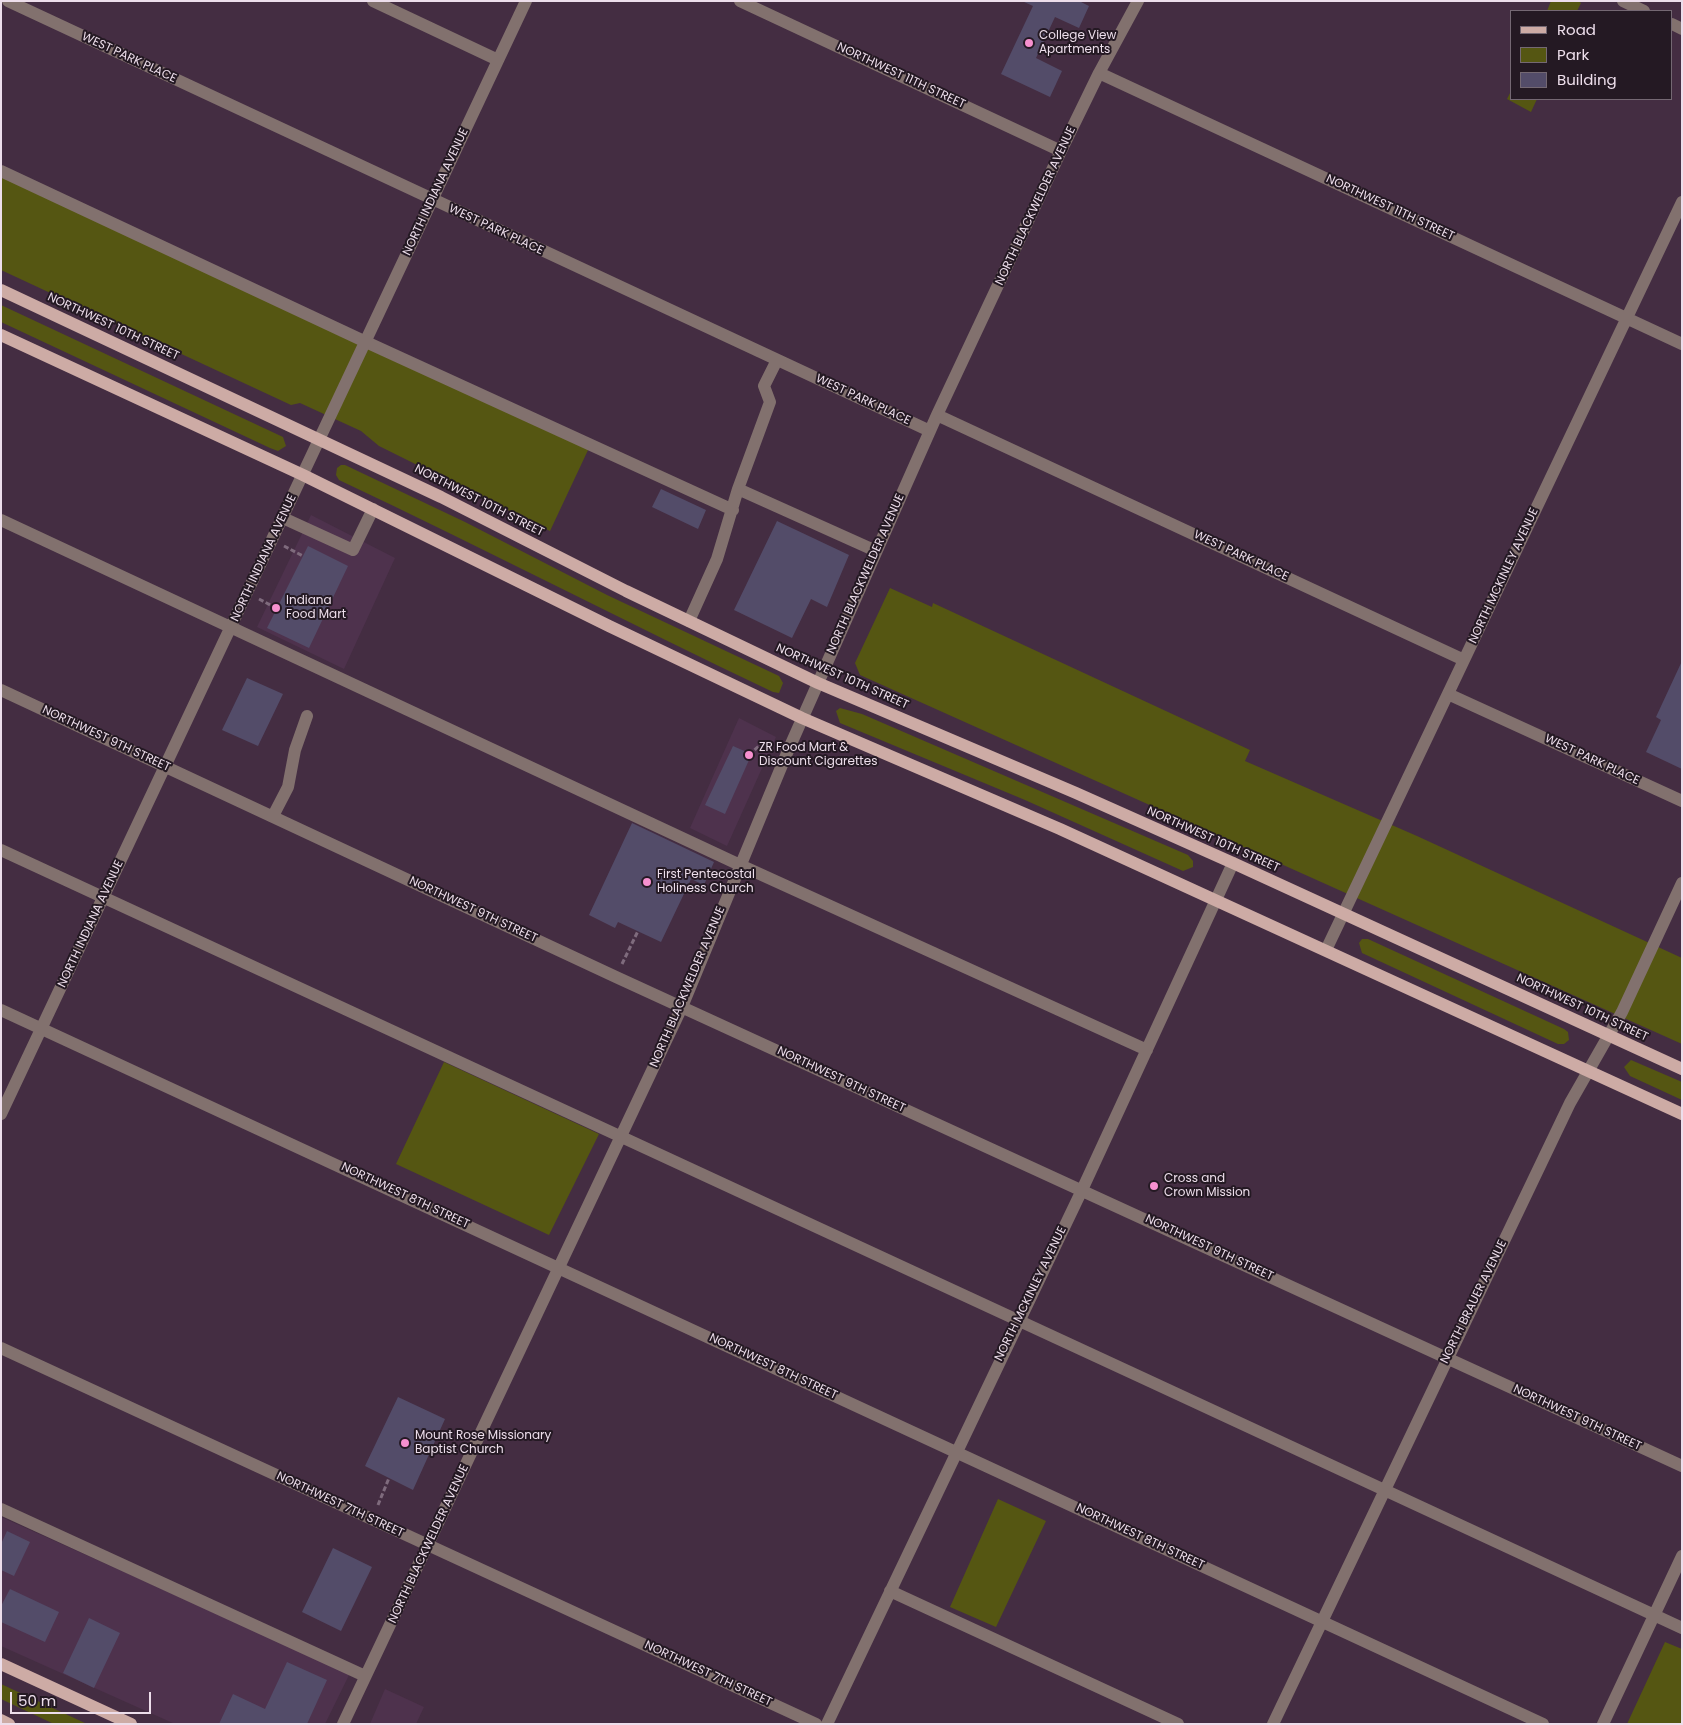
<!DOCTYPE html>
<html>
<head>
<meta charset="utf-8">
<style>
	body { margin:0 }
	#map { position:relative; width:1683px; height:1725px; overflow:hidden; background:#442d42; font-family:Poppins,sans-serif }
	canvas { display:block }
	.frame { position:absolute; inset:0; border:2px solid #eddeeb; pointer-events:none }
	.legend { position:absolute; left:1510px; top:10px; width:162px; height:90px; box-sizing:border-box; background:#241923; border:1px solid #746873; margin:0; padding:6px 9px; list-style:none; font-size:15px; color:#eddeeb }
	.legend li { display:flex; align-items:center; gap:10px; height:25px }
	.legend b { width:25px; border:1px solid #746873 }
	.scale { position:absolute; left:10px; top:1692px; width:141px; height:22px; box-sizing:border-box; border:2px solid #eddeeb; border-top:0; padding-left:6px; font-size:15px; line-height:18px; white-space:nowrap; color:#eddeeb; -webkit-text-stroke:4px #241923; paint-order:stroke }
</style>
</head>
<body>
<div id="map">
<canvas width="1683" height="1725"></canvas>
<div class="frame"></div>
<ul class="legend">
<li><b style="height:6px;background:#cdaba5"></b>Road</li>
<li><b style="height:14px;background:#555612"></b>Park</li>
<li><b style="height:14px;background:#534c69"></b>Building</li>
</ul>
<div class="scale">50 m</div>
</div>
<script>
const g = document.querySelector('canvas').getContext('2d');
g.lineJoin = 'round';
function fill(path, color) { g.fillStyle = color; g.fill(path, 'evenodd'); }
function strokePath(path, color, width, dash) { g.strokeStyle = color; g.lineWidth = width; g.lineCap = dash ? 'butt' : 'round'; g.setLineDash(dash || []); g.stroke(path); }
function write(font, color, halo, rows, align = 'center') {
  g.font = font + ' Poppins,sans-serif'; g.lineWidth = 4; g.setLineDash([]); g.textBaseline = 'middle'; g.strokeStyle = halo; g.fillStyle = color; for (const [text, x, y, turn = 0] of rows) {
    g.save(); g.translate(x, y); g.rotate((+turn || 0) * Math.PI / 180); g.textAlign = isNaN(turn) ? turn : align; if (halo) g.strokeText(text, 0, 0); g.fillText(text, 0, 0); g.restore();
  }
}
const built = new Path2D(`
	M311,515L395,558L344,669L257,627Z
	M739,718L776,737L727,846L690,828Z
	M1,1517L350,1673L325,1724H175L1,1646Z
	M385,1689L424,1707L416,1724H370Z`);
const green = new Path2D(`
	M1551,1H1578L1581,3L1577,11H1547Z
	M1512,89V99H1537L1531,112L1507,99Z
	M1,176L589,448L550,531L379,446L361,431L300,403L291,405L1,270Z
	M1,305L283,437L286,446L278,451L270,448L1,322Z
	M341,465H345L465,522L607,595L779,676L783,683L779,693L773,692C628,623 485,549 339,480L336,475L337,468Z
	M890,588L932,607L933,603L1250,750L1245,761L1417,836L1682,958V1044L860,675L855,663Z
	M840,708L862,714L1188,855L1193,861V867L1183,871L1025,800L840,723L836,711Z
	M1362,939H1368L1564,1029L1568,1032L1569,1040L1564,1044H1558L1362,953L1359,943Z
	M1631,1060L1682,1082V1100L1630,1076L1624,1067Z
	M444,1062L599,1134L549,1235L396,1164Z
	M998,1499L1046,1521L996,1627L950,1607Z
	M1665,1642L1682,1649V1723L1627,1724Z
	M1,1684L87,1724H54L1,1699Z`);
const building = new Path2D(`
	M1022,1H1079L1089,6L1079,28L1055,17L1036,58L1062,71L1050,97L1001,74L1033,6Z
	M661,489L706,510L698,529L652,507Z
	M777,521L849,555L827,607L811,599L792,638L734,610Z
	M308,546L348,566L309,648L267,628Z
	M1682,661V769L1646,752L1661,720L1656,717Z
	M247,678L283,694L258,746L222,730Z
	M733,746L749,753V760L725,814L705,805Z
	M632,823L714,862L704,885L691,879L661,942L618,922L615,928L589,915Z
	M398,1397L445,1419L413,1490L365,1466Z
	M7,1531L30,1542L14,1576L1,1570V1544Z
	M333,1548L372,1567L341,1631L302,1612Z
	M10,1589L59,1612L45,1642L1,1622V1606Z
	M89,1618L120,1633L94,1688L63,1673Z
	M287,1662L327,1680L307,1724H219L233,1694L265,1709Z`);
const path = new Path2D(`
	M284,546L303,556
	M259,599L276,608
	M749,755L760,745
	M709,874L720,878
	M622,964L638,931
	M378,1505L389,1478`);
const minor = new Path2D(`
	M8,1L930,431
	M373,1L498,60
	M740,1L1061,151
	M1623,1L1644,11
	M1672,24L1682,29
	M1099,73L1682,344
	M1,171L366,342L733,510
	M937,415L1464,660
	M738,489L876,551
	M283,518L353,550L373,509
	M1,520L740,865L1147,1050
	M689,621L717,559L738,489L770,402L764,386L777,360
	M1,690L616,977L1682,1466
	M1448,694L1682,801
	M273,816L288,787L295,750L307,716
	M1,850C562,1109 1122,1368 1682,1628
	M1326,950L1682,202
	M1,1010L1543,1724
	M1,1114L526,1
	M1,1348L816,1724
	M1,1509L365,1676
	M890,1591L1178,1724
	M343,1724L682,1007L787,753L937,415L1061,151L1099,73L1138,1
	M827,1724L1082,1190L1233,863
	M1273,1724L1570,1103L1622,1012L1682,883
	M1603,1724L1682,1556`);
const major = new Path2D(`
	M1,290L441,497L626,591L818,683L1076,793L1233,863L1682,1069
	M1,335L303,475L609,626L802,718L1060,829L1682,1114
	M1,1664L131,1724
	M1,1720L9,1724`);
const markers = [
	[1029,43,5,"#f690cf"],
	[276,608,5,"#f690cf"],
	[749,755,5,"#f690cf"],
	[647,882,5,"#f690cf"],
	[1154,1186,5,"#f690cf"],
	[405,1443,5,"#f690cf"]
];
const poiNames = [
	["College View",1039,36],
	["Apartments",1039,50],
	["Indiana",286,601],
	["Food Mart",286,615],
	["ZR Food Mart &",759,748],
	["Discount Cigarettes",759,762],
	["First Pentecostal",657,875],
	["Holiness Church",657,889],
	["Cross and",1164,1179],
	["Crown Mission",1164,1193],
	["Mount Rose Missionary",415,1436],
	["Baptist Church",415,1450]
];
const streetNames = [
	["WEST PARK PLACE",129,58,25],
	["NORTHWEST 11TH STREET",901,76,25],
	["NORTH INDIANA AVENUE",436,192,-65],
	["NORTH BLACKWELDER AVENUE",1036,206,-65],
	["NORTHWEST 11TH STREET",1390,208,25],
	["WEST PARK PLACE",496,230,25],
	["NORTHWEST 10TH STREET",113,327,25],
	["WEST PARK PLACE",863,400,25],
	["NORTHWEST 10TH STREET",479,501,27],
	["WEST PARK PLACE",1241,556,25],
	["NORTH INDIANA AVENUE",264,558,-65],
	["NORTH BLACKWELDER AVENUE",866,574,-66],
	["NORTH MCKINLEY AVENUE",1504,576,-65],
	["NORTHWEST 10TH STREET",842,677,24],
	["NORTHWEST 9TH STREET",106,739,25],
	["WEST PARK PLACE",1592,760,25],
	["NORTHWEST 10TH STREET",1213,840,24],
	["NORTHWEST 9TH STREET",473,910,25],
	["NORTH INDIANA AVENUE",91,924,-65],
	["NORTH BLACKWELDER AVENUE",688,987,-67],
	["NORTHWEST 10TH STREET",1582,1008,25],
	["NORTHWEST 9TH STREET",841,1080,25],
	["NORTHWEST 8TH STREET",405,1196,25],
	["NORTHWEST 9TH STREET",1209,1248,25],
	["NORTH MCKINLEY AVENUE",1031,1294,-64],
	["NORTH BRAUER AVENUE",1474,1302,-64],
	["NORTHWEST 8TH STREET",773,1367,25],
	["NORTHWEST 9TH STREET",1577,1418,25],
	["NORTHWEST 7TH STREET",340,1505,25],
	["NORTHWEST 8TH STREET",1140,1537,25],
	["NORTH BLACKWELDER AVENUE",429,1544,-65],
	["NORTHWEST 7TH STREET",708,1674,25]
];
fill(built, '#4e324d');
fill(green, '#555612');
fill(building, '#534c69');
strokePath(path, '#7f6b7d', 3, [5, 2.5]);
strokePath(minor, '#82716e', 12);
strokePath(major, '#cdaba5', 12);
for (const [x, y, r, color] of markers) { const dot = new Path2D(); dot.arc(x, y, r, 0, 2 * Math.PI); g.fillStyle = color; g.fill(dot); strokePath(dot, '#241923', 2); }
write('12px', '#eddeeb', '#241923', poiNames, 'left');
write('12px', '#eddeeb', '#241923', streetNames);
</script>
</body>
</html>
